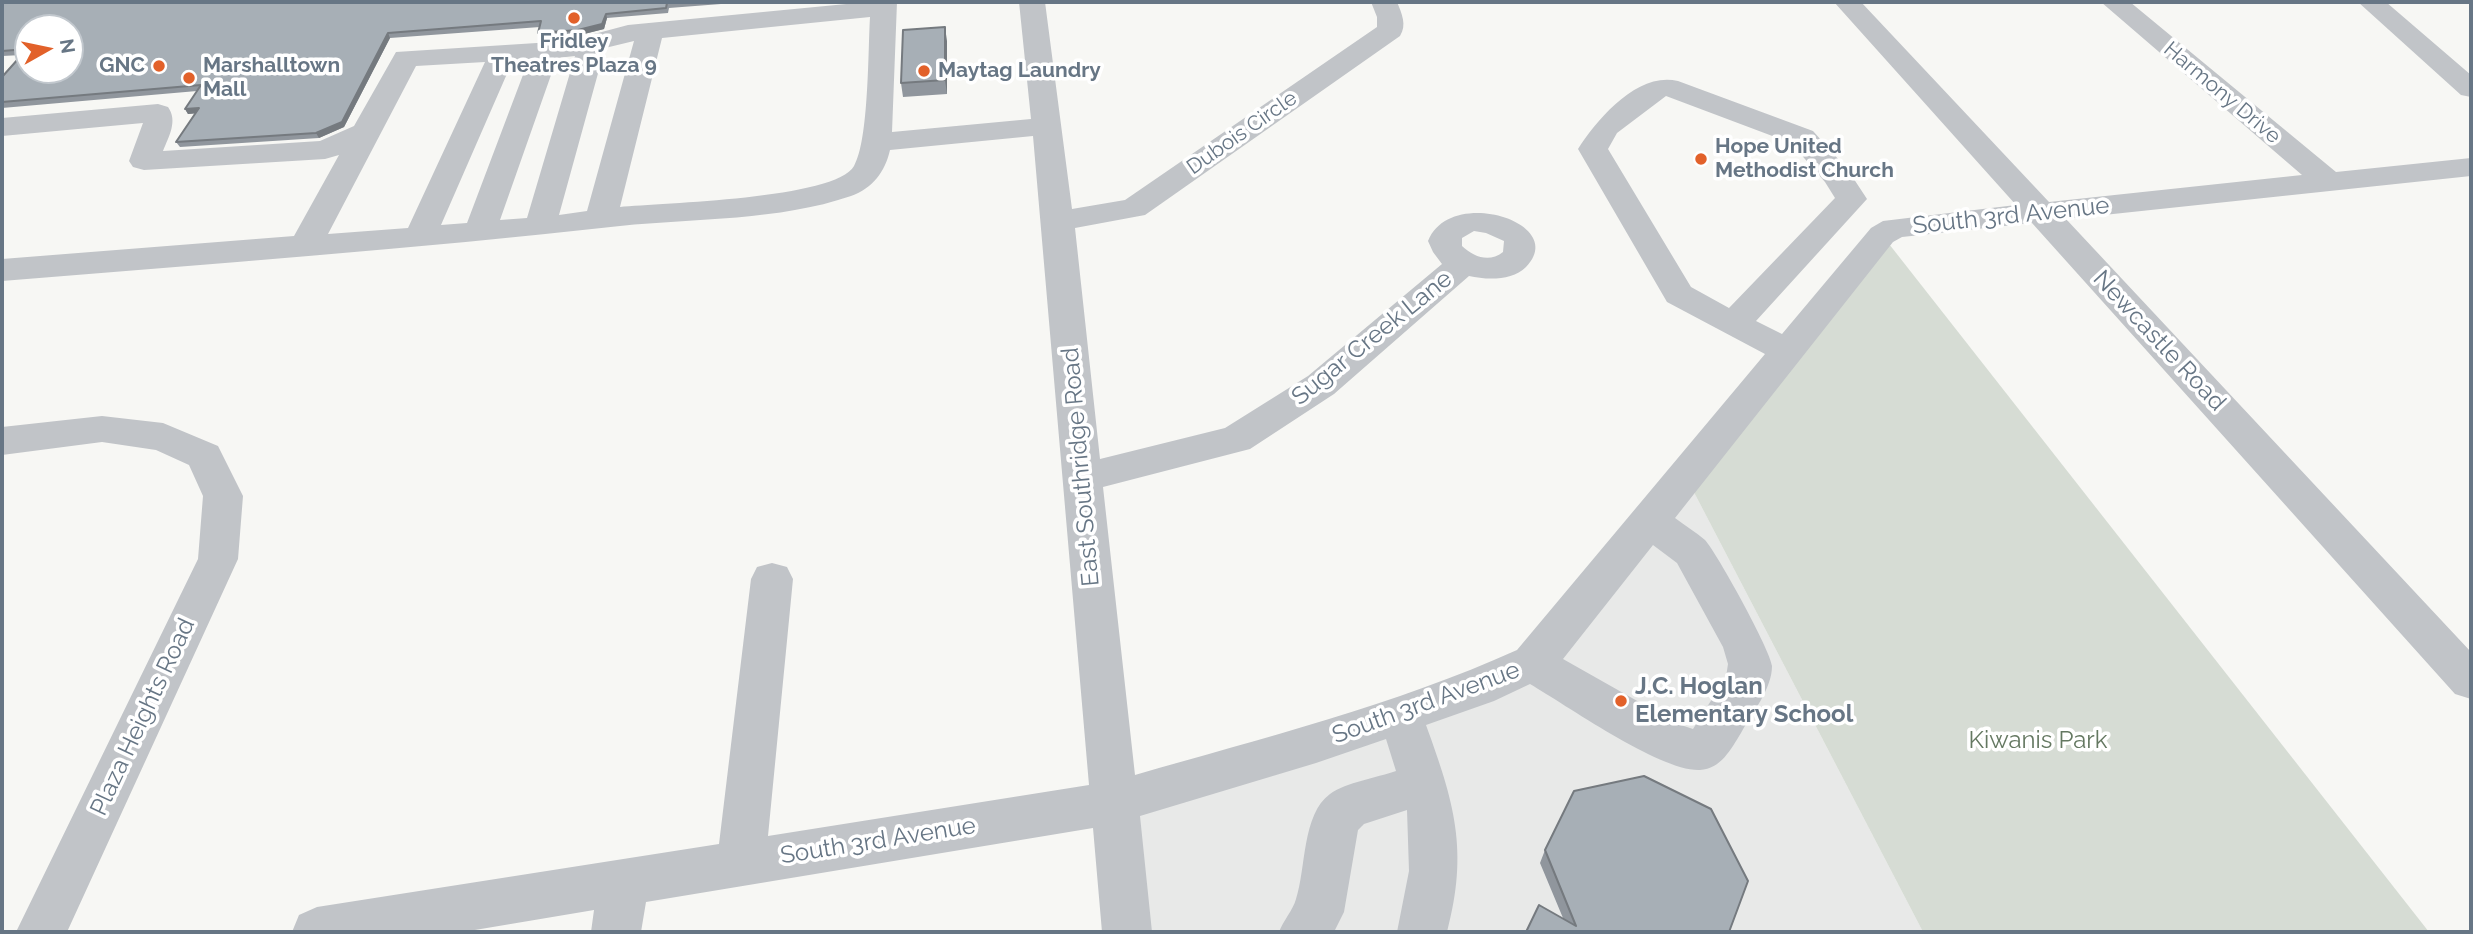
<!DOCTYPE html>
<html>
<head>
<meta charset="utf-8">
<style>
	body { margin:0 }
	#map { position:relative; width:2473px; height:934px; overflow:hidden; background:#f7f7f4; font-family:Raleway,sans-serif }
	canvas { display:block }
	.frame { position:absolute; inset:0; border:4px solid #677685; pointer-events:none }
	.north { position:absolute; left:14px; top:14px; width:70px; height:70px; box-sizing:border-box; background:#fff; border:2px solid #c2c8ce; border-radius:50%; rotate:81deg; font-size:19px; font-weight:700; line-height:28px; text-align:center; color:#677685 }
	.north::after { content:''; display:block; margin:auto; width:24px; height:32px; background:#e2612a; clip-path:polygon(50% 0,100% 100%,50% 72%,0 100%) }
</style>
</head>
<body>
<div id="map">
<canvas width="2473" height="934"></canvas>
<div class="frame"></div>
<div class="north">N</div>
</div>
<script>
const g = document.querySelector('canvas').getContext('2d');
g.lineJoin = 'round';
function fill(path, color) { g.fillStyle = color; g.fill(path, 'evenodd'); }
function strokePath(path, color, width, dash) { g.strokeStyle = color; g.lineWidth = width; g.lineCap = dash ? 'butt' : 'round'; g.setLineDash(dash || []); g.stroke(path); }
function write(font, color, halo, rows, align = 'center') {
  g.font = font + ' Raleway,sans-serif'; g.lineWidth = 7; g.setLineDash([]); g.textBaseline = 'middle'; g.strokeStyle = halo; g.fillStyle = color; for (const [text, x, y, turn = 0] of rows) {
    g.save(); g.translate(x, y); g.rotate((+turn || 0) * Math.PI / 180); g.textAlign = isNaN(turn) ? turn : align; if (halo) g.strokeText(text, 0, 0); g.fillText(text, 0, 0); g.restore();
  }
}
const built = new Path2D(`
	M1686,477L1923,932H1127L1113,803L1509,675Z`);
const green = new Path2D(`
	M1882,235L2429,932H1923L1686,477Z`);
const minor = new Path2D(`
	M867,2H897L892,132L1031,119L1019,2H1045L1072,209L1125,200L1377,27V17L1371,2H1397C1402,14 1407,25 1400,36L1145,215L1075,228L1100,459L1225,428L1308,376L1442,264L1433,252L1428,241C1450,185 1570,223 1526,267C1512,281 1487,280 1469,276L1334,394L1250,449L1103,487L1135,775C1263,738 1395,705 1517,650L1765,354L1667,302L1578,149C1597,119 1638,71 1678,81L1813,131L1848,170L1867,199L1756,321L1782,334L1871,228L1883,221L2016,205L1834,2H1861L2049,202L2302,175L2101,2H2130L2336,172L2471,158V176L2066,219L2471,652V699L2455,694L2032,223L1902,237L1893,242L1675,518C1684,525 1696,532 1705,540C1717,553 1771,651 1772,666C1772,689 1752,713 1741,733C1731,749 1721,769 1700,770C1661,772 1566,705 1530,684L1494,701L1426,725C1454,802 1469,850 1447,932H1397L1409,871L1407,810L1364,824L1358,830L1344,912L1334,932H1279C1283,921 1293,910 1296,899C1306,869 1302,814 1330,794C1347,782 1376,778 1396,771L1386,739L1316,763L1140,816L1152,932H1102L1093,828L646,902L641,932H591L594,910L463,932H292L299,915L317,907L719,844L751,579L757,567L772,563L787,567L793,579L768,836L1089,785L1033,136L890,150C885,172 873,188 851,196C778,221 697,218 620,226C414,249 209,264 2,281V259L294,236L339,155L325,159L144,170L133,167L129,161L143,123L2,136V118L158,104L168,107C178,121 169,136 163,151L320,141L354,126L396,52L568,41L628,25ZM870,17C868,50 869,141 854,166C836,199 661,203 620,207L662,38ZM634,41L587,211L559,215L605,48ZM575,56L527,218L500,220L557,58ZM529,59L467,223L441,225L513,60ZM485,62L408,228L328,234L416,66ZM1666,96L1791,143L1825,182L1835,198L1729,308L1691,287L1608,149L1617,133ZM1474,231L1486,233L1504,241L1503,252C1489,263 1474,257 1462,246V238ZM1653,545L1677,563L1723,647L1728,664L1726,677L1693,729L1678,724L1563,659Z
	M2358,2H2386L2471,75V97L2461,95Z
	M102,416L163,423L218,446L243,496L238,559L67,932H16L198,559L203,496L189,465L156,450L102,442L2,455V427Z`);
const wall = new Path2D(`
	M2,2H747L669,8L668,13L607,18L604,29L580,35L540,38L538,33L540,27L390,38L344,127L319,138L180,147L176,142L195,113L188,114L185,109L197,91L2,108V77L22,55L2,56Z
	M947,41V94L903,97L901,83Z
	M1545,850L1729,932H1526L1563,918L1540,863Z`);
const shadedWall = new Path2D(`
	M606,14L607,18L604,29L580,35L578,30Z
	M945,27L947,41V94L945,80Z
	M388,33L390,38L344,127L319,138L316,133Z
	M199,108L202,113L188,114L185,109Z`);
const building = new Path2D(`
	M2,2H688L667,3L666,8L606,14L602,24L578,30L538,33L541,21L388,33L342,122L316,133L176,142L199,108L185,109L201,85L2,102V77L27,49L2,51ZM28,28H70V70H28Z
	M945,27V80L901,83L903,30Z
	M1644,776L1711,809L1748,881L1729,932H1526L1539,905L1576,926L1545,850L1574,791Z`);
const markers = [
	[574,18,7,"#e2612a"],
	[159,66,7,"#e2612a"],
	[924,71,7,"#e2612a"],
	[189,78,7,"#e2612a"],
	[1701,159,7,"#e2612a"],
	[1621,701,7,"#e2612a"]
];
const farPoinames = [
	["Fridley",574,42,"center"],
	["Theatres Plaza 9",574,66,"center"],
	["GNC",145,66,"right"],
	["Marshalltown",203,66],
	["Mall",203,90],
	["Maytag Laundry",938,71],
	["Hope United",1715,147],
	["Methodist Church",1715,171]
];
const farStreetnames = [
	["Harmony Drive",2222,93,40],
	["Dubois Circle",1242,133,-35]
];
const streetNames = [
	["South 3rd Avenue",2011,216,-6],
	["Sugar Creek Lane",1372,338,-39],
	["Newcastle Road",2159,341,47],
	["East Southridge Road",1081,467,-95],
	["South 3rd Avenue",1426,703,-20],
	["Plaza Heights Road",143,717,-65],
	["South 3rd Avenue",878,841,-9]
];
const poiNames = [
	["J.C. Hoglan",1635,687],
	["Elementary School",1635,715]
];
const parkNames = [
	["Kiwanis Park",2038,741]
];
fill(built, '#e8e9e8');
fill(green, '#d6dcd4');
fill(minor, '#c1c4c8');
fill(wall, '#90969d');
fill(shadedWall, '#757a7f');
fill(building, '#a7afb6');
strokePath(building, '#757a7f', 2);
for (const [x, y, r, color] of markers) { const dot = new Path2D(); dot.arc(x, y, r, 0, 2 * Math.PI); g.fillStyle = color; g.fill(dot); strokePath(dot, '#fff', 2.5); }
write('bold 21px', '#677685', '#fff', farPoinames, 'left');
write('21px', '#677685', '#fff', farStreetnames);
write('24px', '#677685', '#fff', streetNames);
write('bold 24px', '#677685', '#fff', poiNames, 'left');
write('24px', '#647861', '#fff', parkNames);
</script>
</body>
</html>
